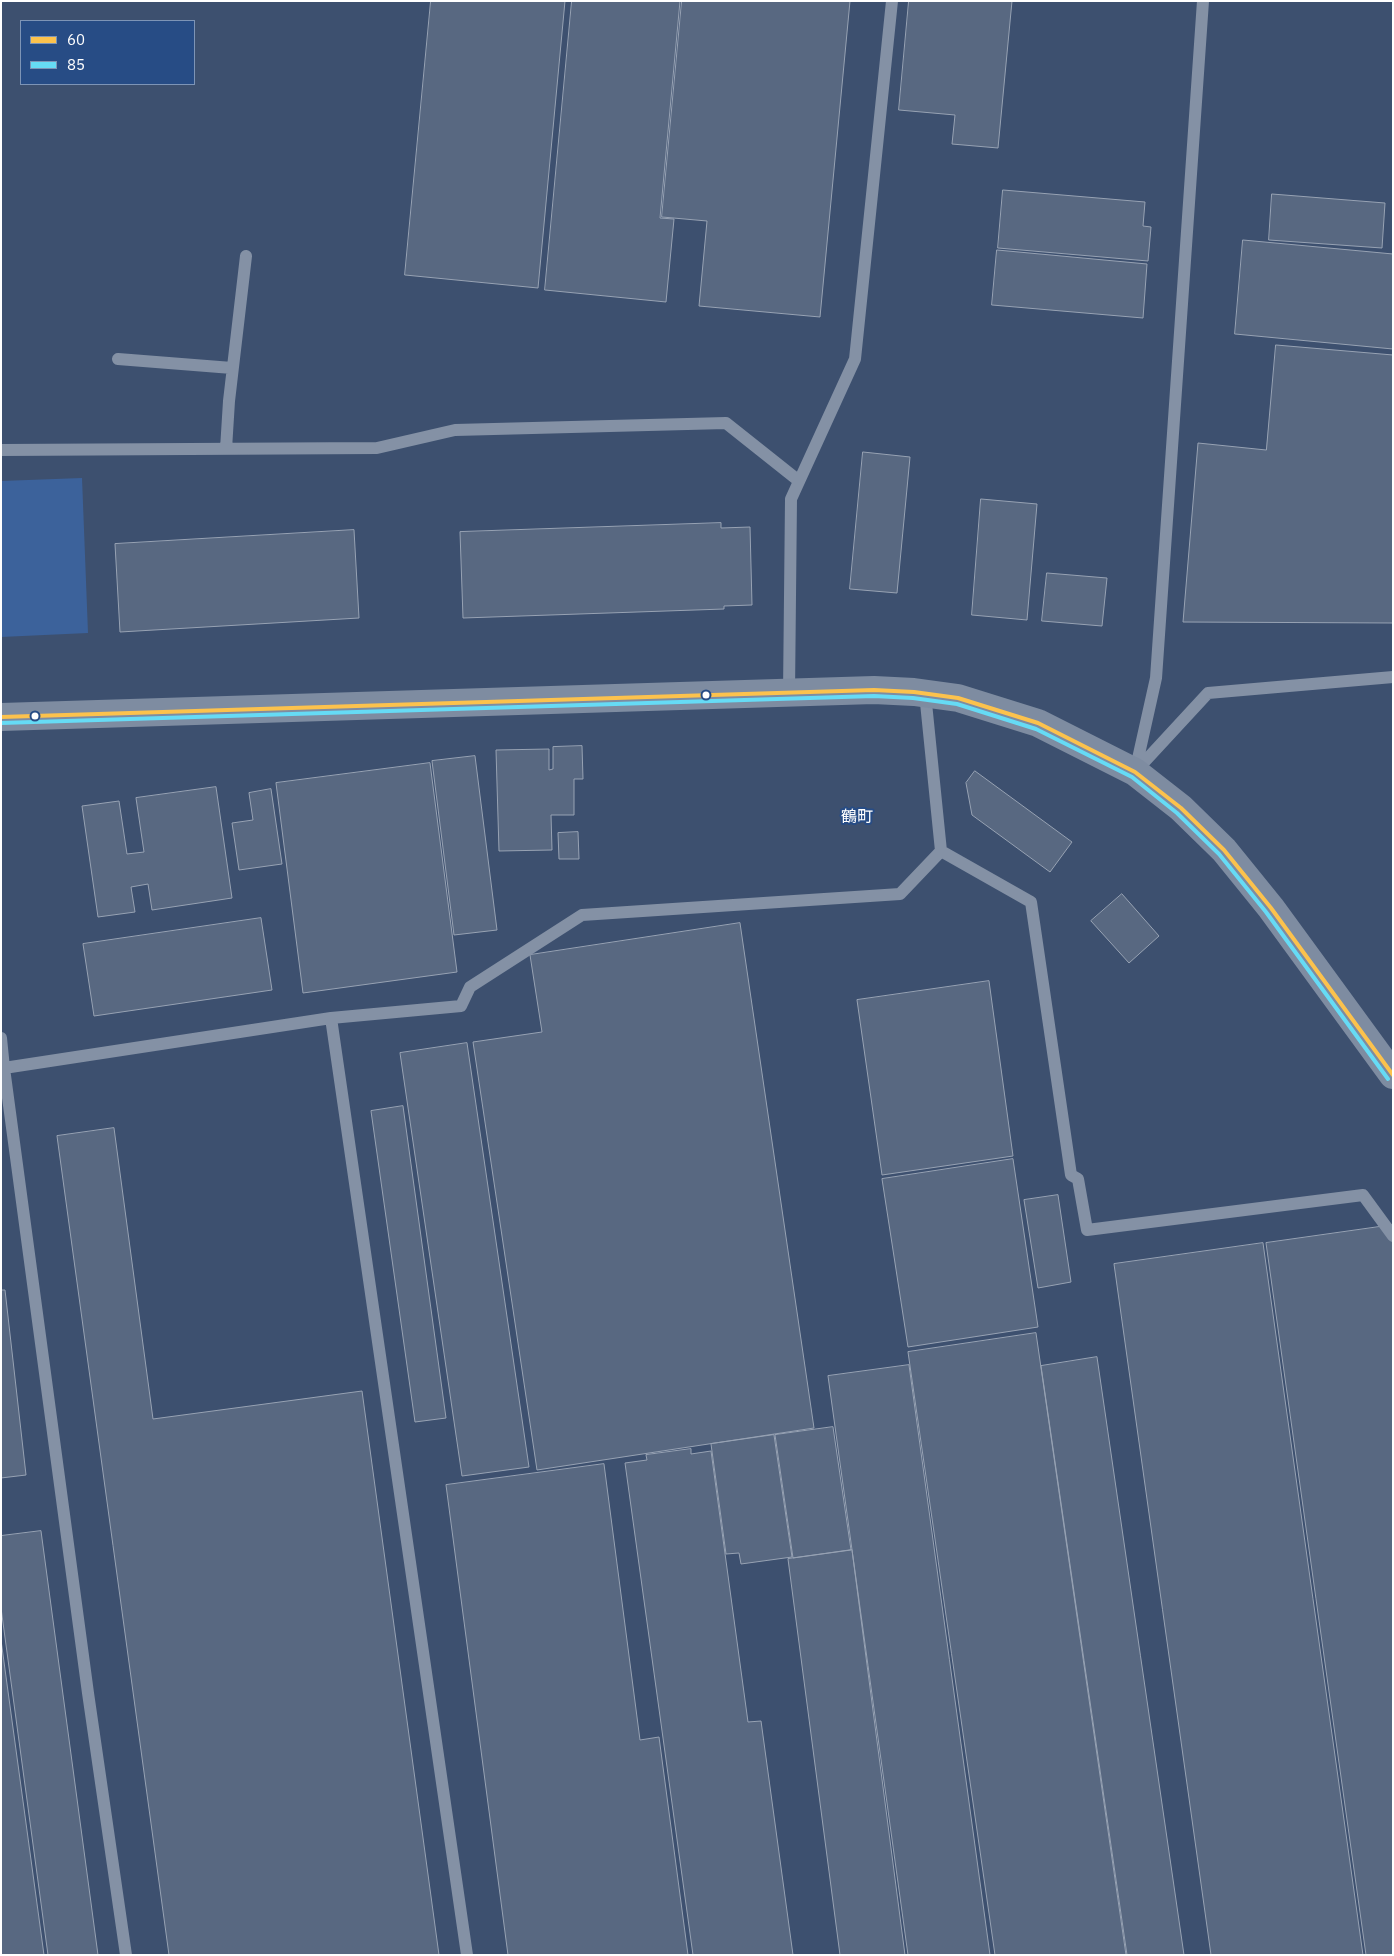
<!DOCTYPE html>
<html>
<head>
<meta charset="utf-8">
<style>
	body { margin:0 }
	#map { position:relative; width:1394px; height:1956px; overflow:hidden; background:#3d506f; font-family:"IBM Plex Sans",sans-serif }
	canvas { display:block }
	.frame { position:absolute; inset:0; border:2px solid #fff; pointer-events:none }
	.legend { position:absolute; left:20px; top:20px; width:175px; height:65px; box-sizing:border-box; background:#274c85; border:1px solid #7d94b6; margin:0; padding:6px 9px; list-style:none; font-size:15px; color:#fff }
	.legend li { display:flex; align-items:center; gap:10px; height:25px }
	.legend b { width:25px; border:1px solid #7d94b6 }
</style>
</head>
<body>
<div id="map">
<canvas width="1394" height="1956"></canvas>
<div class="frame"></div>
<ul class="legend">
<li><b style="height:6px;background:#fcc24d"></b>60</li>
<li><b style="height:6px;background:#66dbf5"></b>85</li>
</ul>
</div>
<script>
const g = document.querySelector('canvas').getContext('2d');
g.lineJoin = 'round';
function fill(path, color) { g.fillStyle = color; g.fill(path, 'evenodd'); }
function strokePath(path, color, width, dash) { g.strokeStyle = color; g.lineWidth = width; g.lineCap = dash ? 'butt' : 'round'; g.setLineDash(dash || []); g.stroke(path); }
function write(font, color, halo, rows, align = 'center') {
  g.font = font + ' "IBM Plex Sans","Noto Sans JP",sans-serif'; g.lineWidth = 4; g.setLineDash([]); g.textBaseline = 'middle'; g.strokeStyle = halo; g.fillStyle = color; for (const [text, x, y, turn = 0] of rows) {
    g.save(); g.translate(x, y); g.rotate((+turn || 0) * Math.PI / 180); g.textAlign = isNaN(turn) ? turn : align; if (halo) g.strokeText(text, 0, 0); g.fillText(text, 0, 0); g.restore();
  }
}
const green = new Path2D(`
	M82,478L88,633L1,637V481Z`);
const building = new Path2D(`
	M431,1H565L538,288L405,275Z
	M572,1H680L660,218L674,219L666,302L545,290Z
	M682,1H850L820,317L699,306L707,221L662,217Z
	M909,1H1012L998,148L952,144L955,115L899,110Z
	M1003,190L1145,202L1143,226L1151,227L1148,261L998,248Z
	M1272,194L1385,203L1382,248L1269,240Z
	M1243,240L1393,254V349L1235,334Z
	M997,250L1147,264L1143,318L992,305Z
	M1276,345L1393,355V623L1183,622L1198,443L1266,450Z
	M863,452L910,457L897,593L850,589Z
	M981,499L1037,504L1027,620L972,615Z
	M721,523V528L750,527L752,605L724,606V609L463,618L460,532Z
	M354,530L359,618L120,632L115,544Z
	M1047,573L1107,578L1102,626L1042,621Z
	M582,746L583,779H574V815H551L552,850L499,851L496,750L549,749V770L553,769V747Z
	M475,756L497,930L454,935L432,761Z
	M430,763L457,972L303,993L276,783Z
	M975,771L1072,842L1050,872L972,815L966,783Z
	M216,787L232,898L152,910L148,884L131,887L135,912L98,917L82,806L119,801L127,854L144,852L136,798Z
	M271,789L282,864L239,870L232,823L253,820L249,793Z
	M578,832L579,859H559L558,833Z
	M1122,894L1159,936L1129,963L1091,921Z
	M261,918L272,990L94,1016L83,944Z
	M740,923L814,1428L537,1470L473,1042L542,1032L530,955Z
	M989,981L1013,1156L882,1175L857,1000Z
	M467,1043L529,1467L462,1476L400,1053Z
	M403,1106L446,1418L415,1422L371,1111Z
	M114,1128L153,1419L362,1391L439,1955H169L57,1136Z
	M1013,1159L1038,1327L908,1347L882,1179Z
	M1058,1195L1071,1282L1038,1288L1024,1200Z
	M1393,1225V1955H1366L1266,1243Z
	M1263,1243L1363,1955H1211L1114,1264Z
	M1,1290H5L26,1475L1,1478Z
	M1036,1333L1126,1955H995L908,1352Z
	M1097,1357L1184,1955H1127L1041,1366Z
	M909,1365L990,1955H908L828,1376Z
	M833,1427L851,1550L793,1558L775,1435Z
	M774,1435L792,1557L741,1564L739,1553L726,1554L711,1444Z
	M691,1449V1454L711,1451L748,1722L761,1721L793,1955H693L625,1463L647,1460L646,1455Z
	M604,1464L640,1740L659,1737L688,1955H508L446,1485Z
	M41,1531L98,1955H48L1,1608V1536Z
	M852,1550L905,1955H840L788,1559Z
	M1,1640L44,1955H1Z`);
const lane = new Path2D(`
	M118,359L232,368
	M226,449L229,401L246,256
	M1,450L377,448L455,430L726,423L799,481
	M789,693L791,499L855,359L892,1
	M1135,772L1156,678L1203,1
	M1135,772L1208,693L1393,677
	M941,851L1031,902L1071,1175L1078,1179L1087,1230L1363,1195L1393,1236
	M331,1018L467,1955
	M1,1038L4,1068L88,1693L126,1955
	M4,1068L331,1018L461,1006L470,987L582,915L900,894L941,851L925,693`);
const secondary = new Path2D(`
	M1,717L874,690L914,692L958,698L1038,723L1135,772L1181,808L1224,850L1271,908L1393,1075`);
const bus1 = new Path2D(`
	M1,717L874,690L914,692L958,698L1038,723L1135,772L1181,808L1224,850L1271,908L1393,1075`);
const bus2 = new Path2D(`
	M1,723L874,696L913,698L957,704L1036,729L1132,777L1177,813L1219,854L1266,912L1388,1079`);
const markers = [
	[706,695,4.5,"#fff"],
	[35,716,4.5,"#fff"]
];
const neighbourhoodNames = [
	["鶴町",857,817]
];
fill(green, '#3c629b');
fill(building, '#586881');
strokePath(building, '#97a2b3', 1);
strokePath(lane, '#8491a5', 12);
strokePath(secondary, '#7e8ca1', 28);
strokePath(bus1, '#fcc24d', 4);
strokePath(bus2, '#66dbf5', 4);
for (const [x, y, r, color] of markers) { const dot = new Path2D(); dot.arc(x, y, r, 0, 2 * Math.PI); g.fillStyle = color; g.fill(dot); strokePath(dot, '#274c85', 2); }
write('16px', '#fff', '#274c85', neighbourhoodNames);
</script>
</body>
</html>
